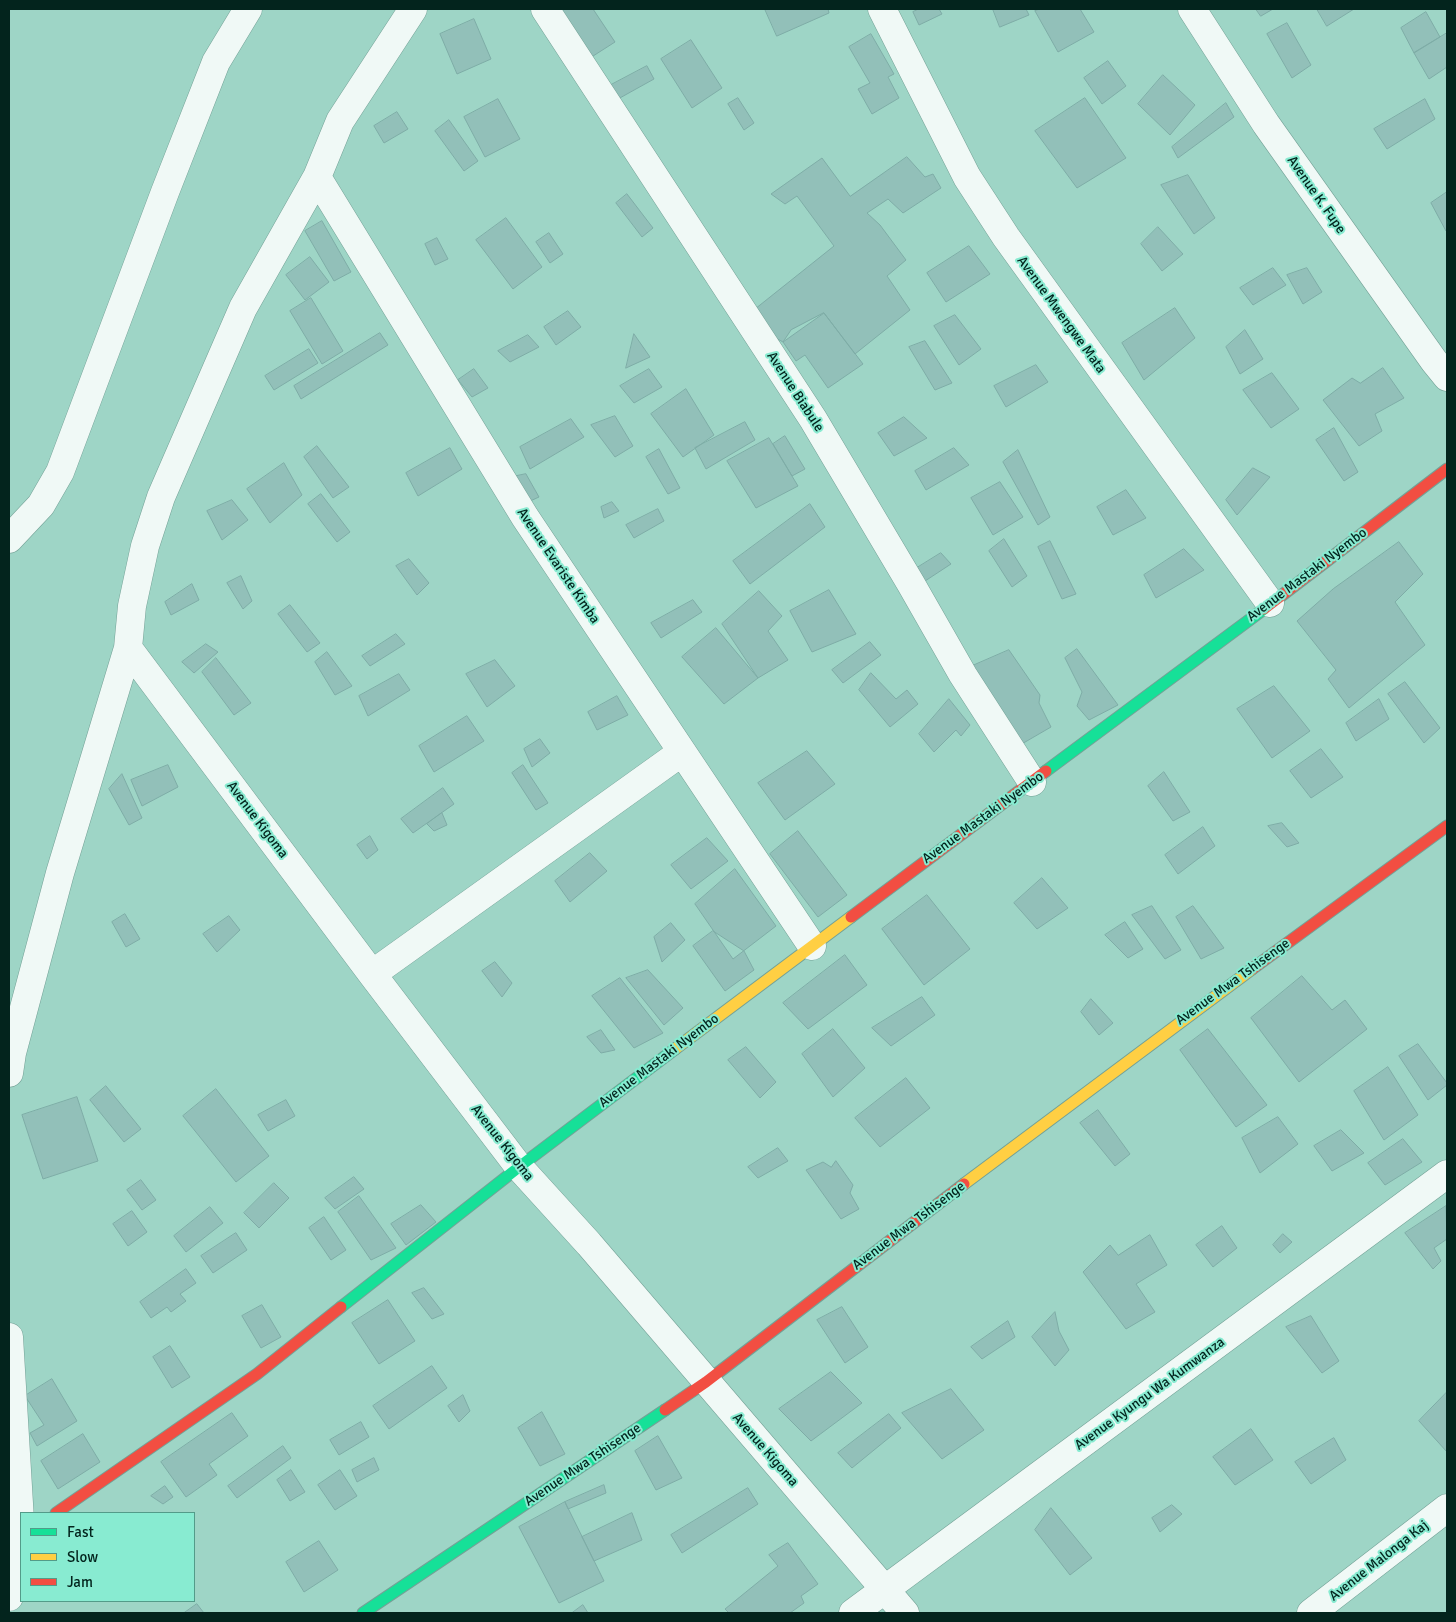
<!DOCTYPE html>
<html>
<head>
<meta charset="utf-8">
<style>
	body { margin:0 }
	#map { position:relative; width:1456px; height:1622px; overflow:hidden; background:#9ed5c6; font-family:Signika,sans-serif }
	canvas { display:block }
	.frame { position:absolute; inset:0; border:10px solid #03241d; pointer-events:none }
	.legend { position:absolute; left:20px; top:1512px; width:175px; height:90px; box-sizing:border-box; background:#88ebd1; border:1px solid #539b89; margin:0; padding:6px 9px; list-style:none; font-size:15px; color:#03241d }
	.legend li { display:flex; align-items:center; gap:10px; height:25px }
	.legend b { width:25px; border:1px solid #539b89 }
</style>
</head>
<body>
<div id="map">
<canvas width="1456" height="1622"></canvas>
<div class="frame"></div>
<ul class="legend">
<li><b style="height:6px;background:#16e098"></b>Fast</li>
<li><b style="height:6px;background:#ffcf43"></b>Slow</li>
<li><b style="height:6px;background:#f24e42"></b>Jam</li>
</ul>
</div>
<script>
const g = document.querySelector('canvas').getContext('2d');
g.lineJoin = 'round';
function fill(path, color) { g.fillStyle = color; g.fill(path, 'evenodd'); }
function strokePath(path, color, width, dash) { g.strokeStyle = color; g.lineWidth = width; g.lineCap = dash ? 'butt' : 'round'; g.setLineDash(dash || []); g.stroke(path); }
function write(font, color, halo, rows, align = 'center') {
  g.font = font + ' Signika,sans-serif'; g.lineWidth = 4; g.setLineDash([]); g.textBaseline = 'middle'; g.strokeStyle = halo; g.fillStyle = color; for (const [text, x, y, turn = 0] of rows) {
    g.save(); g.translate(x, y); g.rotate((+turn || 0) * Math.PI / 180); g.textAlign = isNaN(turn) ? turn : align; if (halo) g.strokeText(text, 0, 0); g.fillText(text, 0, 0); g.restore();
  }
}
const building = new Path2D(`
	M558,9H593L615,42L590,58Z
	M765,9H828L829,13L777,36Z
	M919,9H939L942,14L919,25L913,12Z
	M993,9H1026L1029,15L1000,27Z
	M1040,9H1080L1094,32L1058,52L1035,11Z
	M1256,9H1273L1261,16Z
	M1317,9H1354L1327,26Z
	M1426,12L1440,37L1414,53L1401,28Z
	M474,19L491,59L457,74L440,34Z
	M1287,23L1311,65L1292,78L1267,34Z
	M1447,33V67L1429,79L1414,53Z
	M871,34L894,74L888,77L899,98L872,114L858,89L870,83L849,47Z
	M691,40L722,88L692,108L661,59Z
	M1108,61L1126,86L1102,104L1084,78Z
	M647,66L654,79L618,99L611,85Z
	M1163,75L1195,105L1170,135L1138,104Z
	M738,98L754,123L744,130L728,104Z
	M1085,98L1126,158L1077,188L1035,131Z
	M498,99L520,139L485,157L464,117Z
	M1425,99L1435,119L1387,149L1374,129Z
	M1226,103L1234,117L1178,158L1172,147Z
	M397,112L408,129L384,143L374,126Z
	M449,120L478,161L464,171L435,131Z
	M907,157L925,177L933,174L941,188L903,213L888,199L867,213L880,225L906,260L887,276L910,310L855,354L824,313L783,342L772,336L755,309L834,246L797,196L785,204L771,194L822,158L850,196Z
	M1188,175L1215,218L1194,234L1161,185Z
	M1447,192V230L1446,231L1431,203Z
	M627,194L653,228L642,237L616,203Z
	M506,218L542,267L513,289L476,240Z
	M322,221L351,272L334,281L305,231Z
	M1158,227L1183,254L1162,271L1141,244Z
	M549,233L563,254L550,263L536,242Z
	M437,238L448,259L435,265L425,244Z
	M969,246L990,274L946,302L927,273Z
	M310,257L329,282L305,300L286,275Z
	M1273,268L1286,285L1253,305L1240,288Z
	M1307,268L1322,292L1303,304L1287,275Z
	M311,298L343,351L322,364L290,311Z
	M1175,308L1195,338L1144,380L1122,343Z
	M568,311L581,327L556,345L544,327Z
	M824,313L863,364L828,388L805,355L796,361L783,342L791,330Z
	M955,315L981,349L959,365L934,326Z
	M1245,330L1263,359L1240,374L1226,347Z
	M380,333L388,345L301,399L294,386Z
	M634,334L650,357L626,368Z
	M528,335L539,347L510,362L498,351Z
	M925,341L952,383L935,390L909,347Z
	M309,349L318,363L274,390L265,376Z
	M1036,365L1048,382L1006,407L994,386Z
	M1383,368L1404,398L1375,414L1382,431L1359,446L1323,400L1352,378L1360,383Z
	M474,369L488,388L472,397L458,380Z
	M649,369L662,387L634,403L620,386Z
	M1272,373L1299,409L1271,428L1243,390Z
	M686,389L714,435L683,457L651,414Z
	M615,416L633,446L615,457L591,425Z
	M904,417L927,438L894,456L878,433Z
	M571,419L584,437L530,469L520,447Z
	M745,422L755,440L706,469L695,448Z
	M1334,428L1358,472L1344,481L1316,440Z
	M785,436L805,469L792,476L773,444Z
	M769,438L798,486L756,508L727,461Z
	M317,446L349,487L333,498L304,457Z
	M450,448L462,469L418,496L406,473Z
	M954,448L969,465L926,490L915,471Z
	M659,449L680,488L668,494L646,457Z
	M1018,450L1050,517L1038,525L1003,462Z
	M284,463L302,495L270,523L247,489Z
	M1253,468L1270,477L1237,515L1226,500Z
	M526,474L539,497L528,502L512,477Z
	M1000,482L1023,517L993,535L971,498Z
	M1126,490L1146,518L1113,535L1097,507Z
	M321,494L350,532L337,542L308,504Z
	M232,500L248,520L222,540L207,511Z
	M612,502L619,511L604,518L601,507Z
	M810,504L825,527L750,584L733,561Z
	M658,509L664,521L634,538L626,525Z
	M1004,539L1027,576L1012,587L989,551Z
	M1050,541L1076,594L1062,599L1038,547Z
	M1399,542L1423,574L1395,602L1425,645L1349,708L1328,679L1336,670L1297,621L1333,589Z
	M1184,549L1204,570L1156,598L1144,575Z
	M941,553L951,564L922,583L912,571Z
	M409,559L429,583L417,595L396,566Z
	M241,576L252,601L243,609L227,583Z
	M192,584L199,600L171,615L165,602Z
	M829,590L856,634L812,652L790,611Z
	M759,591L782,616L768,631L788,660L758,678L722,624Z
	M693,600L702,612L661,638L651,623Z
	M290,605L320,643L307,652L278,614Z
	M716,628L758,678L724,704L682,657Z
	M396,634L405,644L370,666L362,656Z
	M870,642L881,655L843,683L832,670Z
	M206,644L218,652L194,673L182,662Z
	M1077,649L1118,705L1089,720L1077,706L1082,692L1065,658Z
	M1009,650L1040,695L1039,703L1051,727L1020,745L970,667Z
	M327,652L352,686L335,695L315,662Z
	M216,658L251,703L234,715L202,672Z
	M495,660L515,686L487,707L466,674Z
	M871,673L896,699L907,690L918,704L890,727L859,690Z
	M399,674L410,690L368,716L359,696Z
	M1405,682L1440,728L1424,743L1388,694Z
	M1274,686L1310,731L1272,758L1237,709Z
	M617,696L628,715L597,730L588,712Z
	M949,699L970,725L961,736L956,730L934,752L919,734Z
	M1379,699L1389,719L1356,741L1346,723Z
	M467,716L484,741L434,772L419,746Z
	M540,739L550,753L532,767L524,749Z
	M1321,749L1343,777L1311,798L1290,771Z
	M807,751L835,784L785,820L758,783Z
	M168,765L178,787L142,806L131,780Z
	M523,765L548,803L536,810L512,773Z
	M1164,772L1190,812L1173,821L1148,786Z
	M122,774L142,818L129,825L109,789Z
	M443,788L454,804L413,833L401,819Z
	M442,813L447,825L434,831L427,824Z
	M1282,823L1299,843L1287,847L1268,826Z
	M1203,827L1215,846L1178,874L1165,855Z
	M798,831L847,895L818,917L770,854Z
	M370,836L378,850L367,859L357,845Z
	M707,838L728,861L691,889L671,865Z
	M590,853L607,871L570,902L555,881Z
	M735,869L776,926L733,959L695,904Z
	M1042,878L1068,908L1037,929L1014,903Z
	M927,895L970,949L924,985L882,929Z
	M1152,906L1181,950L1165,959L1132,915Z
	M1193,906L1224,948L1201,959L1176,917Z
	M125,914L140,939L126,947L112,922Z
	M229,916L240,930L217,952L203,934Z
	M1125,922L1143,949L1128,958L1105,935Z
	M671,923L685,940L662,962L654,937Z
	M713,931L744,951L754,970L725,991L693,946Z
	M845,955L867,985L808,1029L783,1003Z
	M495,962L512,983L502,997L482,971Z
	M648,970L683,1008L664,1025L626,978Z
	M1302,976L1332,1010L1345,1000L1367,1029L1299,1082L1251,1018Z
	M620,978L663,1033L634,1048L592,996Z
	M922,997L935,1015L891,1046L872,1028Z
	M1091,999L1113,1023L1099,1035L1081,1012Z
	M833,1029L865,1068L833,1097L802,1054Z
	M1208,1029L1267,1105L1236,1127L1180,1050Z
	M601,1030L615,1050L601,1053L587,1037Z
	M1418,1044L1447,1083V1085L1428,1100L1399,1056Z
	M746,1047L776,1082L760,1098L728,1060Z
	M1388,1067L1418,1115L1384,1140L1354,1091Z
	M906,1078L930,1108L880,1147L855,1118Z
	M106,1086L141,1129L124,1142L90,1100Z
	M216,1089L269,1156L236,1182L183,1116Z
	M77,1097L98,1161L43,1179L22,1115Z
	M286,1100L295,1116L268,1131L258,1115Z
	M1098,1110L1130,1154L1115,1166L1080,1123Z
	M1278,1117L1298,1144L1260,1173L1242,1138Z
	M1341,1130L1364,1153L1332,1171L1314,1146Z
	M1403,1139L1422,1162L1385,1185L1368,1163Z
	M778,1148L788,1161L758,1178L748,1167Z
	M836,1161L853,1185L850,1193L859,1209L841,1219L806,1170L823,1162L831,1167Z
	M354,1177L364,1189L335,1209L325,1198Z
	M141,1180L156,1200L142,1210L127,1190Z
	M274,1183L289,1198L259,1228L244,1213Z
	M359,1196L396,1248L371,1260L338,1212Z
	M421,1205L436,1222L406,1245L391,1224Z
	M1446,1206L1447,1239L1434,1248L1441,1261L1433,1269L1405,1233Z
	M210,1207L223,1223L186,1252L174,1236Z
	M132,1211L147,1232L128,1246L113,1224Z
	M324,1217L346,1250L331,1260L309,1228Z
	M1222,1226L1237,1248L1213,1267L1196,1245Z
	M236,1233L247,1250L213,1273L201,1256Z
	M1283,1234L1292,1242L1280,1253L1273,1245Z
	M1150,1235L1167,1265L1136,1284L1155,1312L1126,1329L1083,1272L1110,1245L1118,1255Z
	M186,1269L196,1283L180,1294L186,1301L171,1312L167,1307L151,1318L140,1302Z
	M424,1288L444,1314L432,1319L412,1293Z
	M388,1300L415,1341L379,1364L352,1323Z
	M262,1305L281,1337L261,1348L242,1316Z
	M842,1307L868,1347L845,1363L817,1320Z
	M1055,1312L1059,1331L1069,1350L1055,1366L1032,1337Z
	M1311,1316L1339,1361L1322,1373L1286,1327Z
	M1008,1321L1015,1337L982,1359L971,1347Z
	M170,1346L190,1377L172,1388L153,1357Z
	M432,1366L447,1388L389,1429L373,1406Z
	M831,1372L862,1403L811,1441L779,1409Z
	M52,1379L77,1421L37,1446L30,1433L44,1425L25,1396Z
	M951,1389L984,1430L942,1459L902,1413Z
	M1447,1392V1452L1419,1421Z
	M463,1395L470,1411L459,1422L448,1406Z
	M542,1412L565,1454L540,1466L518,1428Z
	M232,1413L248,1436L209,1464L217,1475L186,1497L161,1462Z
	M889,1414L901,1428L852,1468L838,1453Z
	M361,1422L369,1437L339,1455L330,1440Z
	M1251,1429L1273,1460L1235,1485L1213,1457Z
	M83,1434L100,1462L58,1489L41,1461Z
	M658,1436L682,1478L656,1490L635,1451Z
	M1334,1438L1346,1460L1311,1484L1295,1462Z
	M283,1446L291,1458L237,1498L228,1486Z
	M374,1458L379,1470L357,1482L352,1470Z
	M291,1470L305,1492L290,1501L277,1480Z
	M340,1470L357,1496L335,1510L318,1485Z
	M604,1485L606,1493L568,1509L565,1502Z
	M165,1486L173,1497L163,1504L151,1496Z
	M748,1488L758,1504L682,1553L671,1535Z
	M565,1502L604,1581L559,1603L519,1527Z
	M1172,1505L1182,1514L1160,1532L1152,1518Z
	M1051,1508L1092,1558L1070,1575L1035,1530Z
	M632,1513L642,1540L594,1561L582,1537Z
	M319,1541L338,1570L304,1592L286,1562Z
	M788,1543L818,1584L801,1596L804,1603L790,1613H729L725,1609L778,1566L769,1555Z
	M197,1604L204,1613H184Z
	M583,1605L588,1613H572Z`);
const street = new Path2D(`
	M545,9L813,419L911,584L963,675L1032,782
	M882,9L967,177L1006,237L1270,603
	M1192,9L1266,124L1434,361L1447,377
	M317,177L525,517L812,946
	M9,539L41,505L60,472L165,192L216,62L248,9
	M128,648L372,974L519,1167L589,1244L905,1613
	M372,974L682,752
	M9,1073L12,1053L60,873L128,648L132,606L145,546L161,497L243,308L317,177L340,121L413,9
	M9,1337L21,1537L9,1597
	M853,1613L1447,1174
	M1311,1613L1447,1508`);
const fast = new Path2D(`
	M1046,771L1264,609
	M341,1307L519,1167L675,1049
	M363,1613L665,1410`);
const slow = new Path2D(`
	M675,1049L851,917
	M964,1184L1252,969`);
const jam = new Path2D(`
	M1264,609L1447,469
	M851,917L1046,771
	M1252,969L1447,826
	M665,1410L706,1382L964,1184
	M56,1513L257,1374L341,1307`);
const streetNames = [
	["Avenue K. Fupe",1316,195,55],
	["Avenue Mwengwe Mata",1061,315,54],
	["Avenue Biabule",795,392,57],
	["Avenue Evariste Kimba",558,566,56],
	["Avenue Mastaki Nyembo",1307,575,-37],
	["Avenue Mastaki Nyembo",983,818,-36],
	["Avenue Kigoma",257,820,53],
	["Avenue Mwa Tshisenge",1233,982,-36],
	["Avenue Mastaki Nyembo",659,1061,-37],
	["Avenue Kigoma",502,1143,52],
	["Avenue Mwa Tshisenge",909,1226,-37],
	["Avenue Kyungu Wa Kumwanza",1150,1394,-36],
	["Avenue Kigoma",765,1450,49],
	["Avenue Mwa Tshisenge",583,1465,-34],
	["Avenue Malonga Kaj",1379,1561,-38]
];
fill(building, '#92c0b9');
strokePath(building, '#7eaca6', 1);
strokePath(street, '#73a196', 29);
strokePath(fast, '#73a196', 13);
strokePath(slow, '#73a196', 13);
strokePath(jam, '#73a196', 13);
strokePath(street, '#f0f9f6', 28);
strokePath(fast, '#16e098', 11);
strokePath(slow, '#ffcf43', 11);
strokePath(jam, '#f24e42', 11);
write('14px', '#03241d', '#88ebd1', streetNames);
</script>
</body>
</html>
